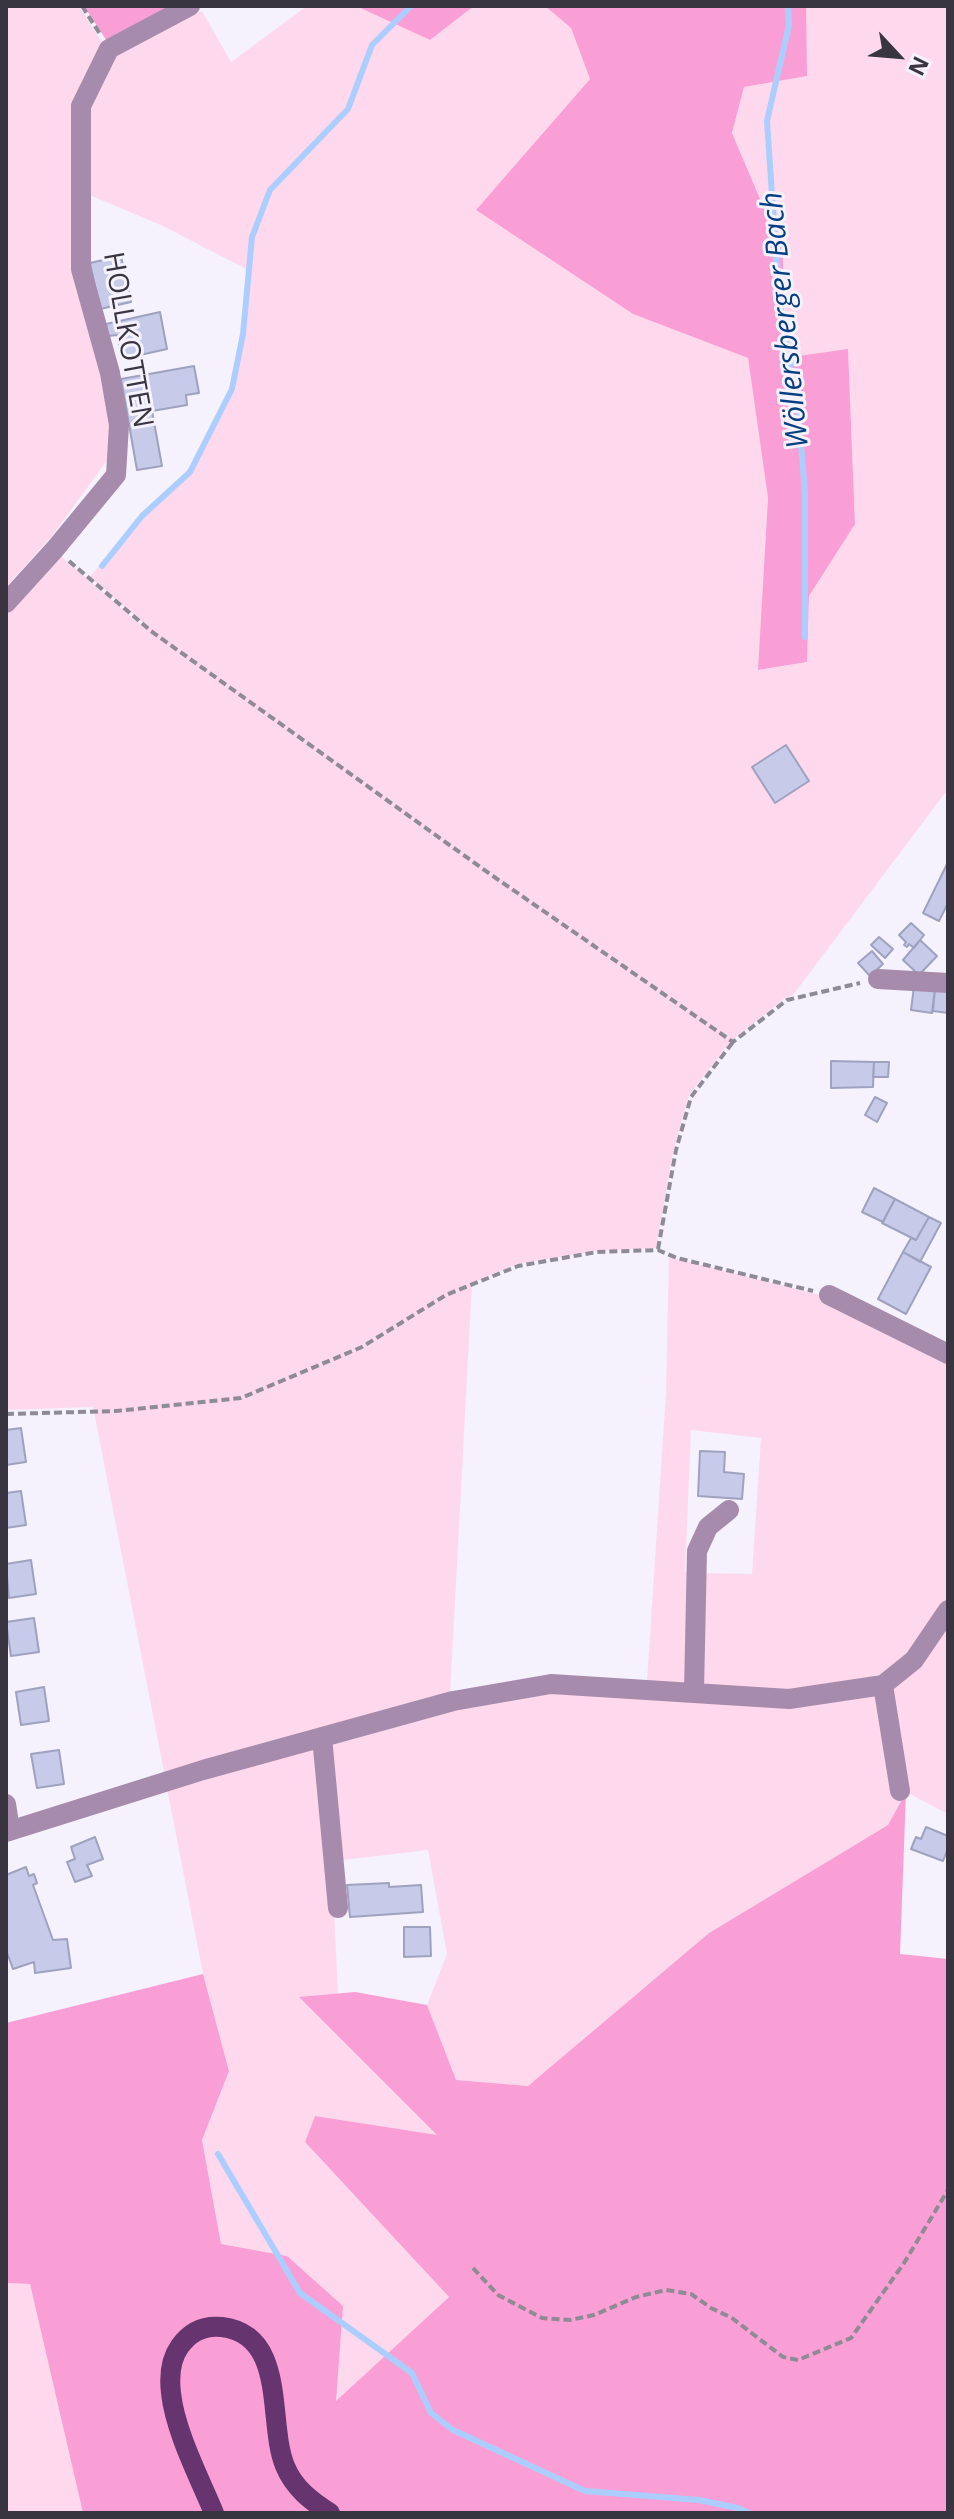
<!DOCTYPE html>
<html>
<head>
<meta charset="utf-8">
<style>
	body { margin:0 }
	#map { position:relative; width:954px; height:2519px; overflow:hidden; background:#f5f1fd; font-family:"Open Sans",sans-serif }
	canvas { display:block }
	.frame { position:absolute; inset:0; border:8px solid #383440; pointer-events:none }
	.north { position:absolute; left:858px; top:16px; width:80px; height:80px; -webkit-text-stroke:6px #f5f1fd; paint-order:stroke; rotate:116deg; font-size:22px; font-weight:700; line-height:32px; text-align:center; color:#383440 }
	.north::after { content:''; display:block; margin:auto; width:28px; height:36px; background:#383440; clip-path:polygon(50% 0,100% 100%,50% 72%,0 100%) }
</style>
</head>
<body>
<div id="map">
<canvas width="954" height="2519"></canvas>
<div class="frame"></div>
<div class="north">N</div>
</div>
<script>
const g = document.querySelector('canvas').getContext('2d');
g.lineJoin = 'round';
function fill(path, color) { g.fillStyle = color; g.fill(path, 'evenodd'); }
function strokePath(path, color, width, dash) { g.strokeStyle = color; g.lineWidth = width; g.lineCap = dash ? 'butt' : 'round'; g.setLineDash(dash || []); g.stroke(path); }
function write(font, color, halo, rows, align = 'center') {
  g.font = font + ' "Open Sans",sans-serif'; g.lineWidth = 6; g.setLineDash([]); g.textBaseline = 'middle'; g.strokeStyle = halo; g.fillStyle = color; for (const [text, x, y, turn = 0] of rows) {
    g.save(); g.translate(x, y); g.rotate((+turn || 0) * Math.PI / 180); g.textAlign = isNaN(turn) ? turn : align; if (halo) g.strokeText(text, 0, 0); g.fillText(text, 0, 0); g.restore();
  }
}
const green = new Path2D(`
	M6,6H79L106,49L77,158L102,380L114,451L52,536L6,587Z
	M307,6H356L430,40L474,6H545L571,28L590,79L476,210L633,314L748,358L768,498L759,670L807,662L809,596L855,523L848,350L784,358L783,253L732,133L744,87L806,76V6H948V789L793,995L785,998L730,1042L689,1095L673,1152L656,1248L597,1251L517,1264L472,1283L450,1695L164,1772L93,1407L6,1410V607L56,552L141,625L143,623L90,577L99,566L103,568L144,518L191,474L234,389L244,334L250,271L163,226L85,193L84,107L111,52L202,11L231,62Z
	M669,1257L828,1297L948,1361V1603L911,1657L882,1682L790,1694L697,1688L699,1573L752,1574L761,1438L691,1430L685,1572L694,1573L691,1687L647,1682L666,1392Z
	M948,1616V1814L906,1792L888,1825L709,1933L528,2086L455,2080L427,2005L447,1954L428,1850L335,1861L326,1740L551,1687L693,1696L887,1687Z
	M320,1741L334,1911L338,1994L300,1998L438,2136L315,2116L305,2142L449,2297L335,2402L287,2256L221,2244L202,2140L229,2071L203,1974L166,1783Z
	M6,2283L30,2284L83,2513H6Z`);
const forest = new Path2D(`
	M84,6H171L110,46Z
	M356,6H474L430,40Z
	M545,6H806L807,76L744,87L732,133L783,253L784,358L848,349L855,524L809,596L807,662L758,670L768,498L748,358L633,314L476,210L590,79L571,28Z
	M906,1792L900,1954L948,1959V2513H83L30,2284L6,2283V2023L203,1974L229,2071L202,2140L221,2244L287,2256L343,2306L336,2401L449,2297L305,2142L315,2116L437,2135L299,1997L355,1992L427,2005L456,2080L528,2086L709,1933L888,1825Z`);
const stream = new Path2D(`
	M788,6L789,25L767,121L779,299L798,408L805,493V637
	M102,566L142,516L190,472L232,389L243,334L252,237L270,190L348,109L372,45L411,6
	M218,2154L300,2293L412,2373L431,2413L453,2430L585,2491L699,2500L738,2508L749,2513`);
const building = new Path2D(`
	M121,256L131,302L100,309L90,263Z
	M160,312L167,349L122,359L117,335L108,336L106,324Z
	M194,366L199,393L186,395L187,405L152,411L162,466L137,470L121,379Z
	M786,745L809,781L775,803L752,767Z
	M948,862V903L939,921L923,913Z
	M911,923L924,935L914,948L909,944L907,947L904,945L906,942L899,935Z
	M879,937L893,949L885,958L871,945Z
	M920,940L937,956L919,975L903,960Z
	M872,951L883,964L870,976L858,963Z
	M914,986L935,988L932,1013L911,1010Z
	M935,988L948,990V1013L933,1011Z
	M831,1061L874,1062L873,1087L831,1088Z
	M874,1062H889L888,1077H873Z
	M875,1097L887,1103L877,1122L865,1115Z
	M874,1188L895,1199L883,1222L862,1212Z
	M895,1199L929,1217L916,1240L882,1223Z
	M929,1217L941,1223L920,1262L903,1252L911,1238L916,1240Z
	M903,1252L931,1267L906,1314L878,1299Z
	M21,1428L26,1462L6,1465V1430Z
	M700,1451L725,1452L724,1472L744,1474L742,1499L698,1496Z
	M21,1491L26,1525L6,1528V1493Z
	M31,1560L36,1594L9,1598L6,1564Z
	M34,1618L39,1652L11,1656L6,1622Z
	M44,1687L49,1721L21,1725L16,1692Z
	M59,1750L64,1784L37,1788L31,1754Z
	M926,1827L948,1836V1848L943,1861L911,1849L916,1837L921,1839Z
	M95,1837L103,1859L87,1865L92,1876L75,1882L67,1862L75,1859L71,1847Z
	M26,1867L29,1876L34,1874L37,1883L33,1885L53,1940L67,1939L71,1968L35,1973L34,1962L13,1969L6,1950V1875Z
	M389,1883V1887L421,1885L423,1912L350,1917L347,1885Z
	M404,1927H430L431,1956L404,1957Z`);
const path = new Path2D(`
	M82,6L100,34
	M69,561L151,631L490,874L733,1042L787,1000L860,983
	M658,1249L676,1150L691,1097L733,1042
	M6,1414L116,1411L241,1398L362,1347L446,1295L518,1266L597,1252L658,1250L677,1258L813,1291
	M473,2268L498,2295L542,2318L570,2320L594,2315L636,2297L666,2290L691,2294L711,2308L732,2318L783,2357L798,2360L851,2338L904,2263L948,2190`);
const minor = new Path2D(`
	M6,603L55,549L116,475L119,425L110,373L81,269V106L109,49L190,6
	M878,979L948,983
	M829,1295L948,1354
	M883,1685L900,1791
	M694,1691L697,1551L708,1527L729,1510
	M322,1737L338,1908
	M6,1804L10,1830
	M6,1832L203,1770L453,1701L551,1684L789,1699L883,1685L914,1660L948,1610`);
const major = new Path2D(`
	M214,2513C199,2477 175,2431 171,2393C169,2376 170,2360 180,2346C190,2332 204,2325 222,2327C288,2335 267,2423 285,2466C294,2488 311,2501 330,2513`);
const streetNames = [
	["HOLLKOTTEN",127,340,80]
];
const waterNames = [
	["Wöllersberger Bach",786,320,-96]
];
fill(green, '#fed9ed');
fill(forest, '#fa9fd5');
strokePath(stream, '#accefe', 6);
fill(building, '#c7cbe9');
strokePath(building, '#9ea2bf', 2);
strokePath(path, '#8e8a96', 4, [8, 4]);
strokePath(minor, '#a78bac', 20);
strokePath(major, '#66346e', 20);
write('28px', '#383440', '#f5f1fd', streetNames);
write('italic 30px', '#053e82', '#f5f1fd', waterNames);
</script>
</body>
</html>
